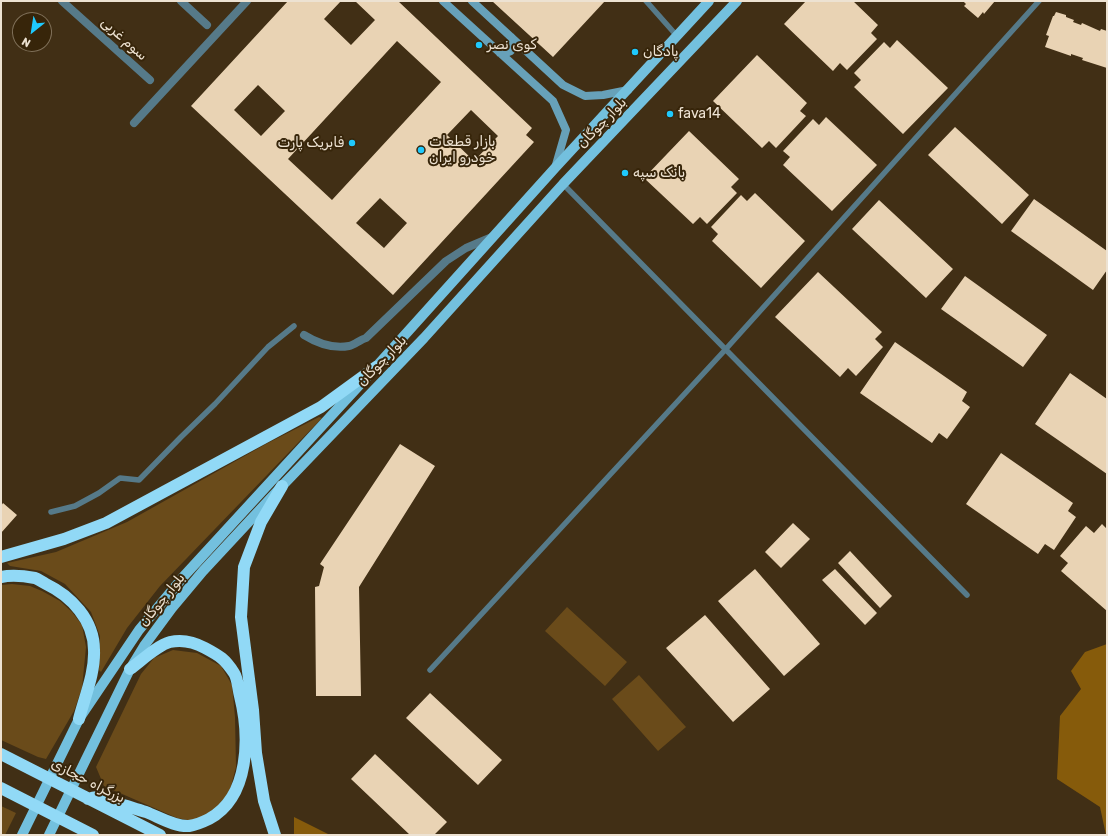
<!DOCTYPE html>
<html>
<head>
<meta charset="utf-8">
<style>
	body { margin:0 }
	#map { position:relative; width:1108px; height:836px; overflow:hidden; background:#412f15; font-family:Rubik,sans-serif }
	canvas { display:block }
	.frame { position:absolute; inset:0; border:2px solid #ede2d2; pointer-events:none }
	.north { position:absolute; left:12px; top:12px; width:40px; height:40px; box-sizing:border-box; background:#37250a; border:1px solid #80715a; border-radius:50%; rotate:210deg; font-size:11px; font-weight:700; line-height:16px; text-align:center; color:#ede2d2 }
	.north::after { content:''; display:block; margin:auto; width:14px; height:18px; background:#1fc9fd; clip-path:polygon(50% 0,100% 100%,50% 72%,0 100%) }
</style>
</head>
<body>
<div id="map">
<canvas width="1108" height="836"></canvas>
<div class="frame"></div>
<div class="north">N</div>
</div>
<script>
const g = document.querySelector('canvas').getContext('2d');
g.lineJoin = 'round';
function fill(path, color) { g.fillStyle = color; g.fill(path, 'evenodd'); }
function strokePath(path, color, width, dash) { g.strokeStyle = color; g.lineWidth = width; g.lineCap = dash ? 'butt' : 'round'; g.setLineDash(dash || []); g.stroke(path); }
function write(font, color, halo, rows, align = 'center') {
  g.font = font + ' Rubik,Vazirmatn,sans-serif'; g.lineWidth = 4; g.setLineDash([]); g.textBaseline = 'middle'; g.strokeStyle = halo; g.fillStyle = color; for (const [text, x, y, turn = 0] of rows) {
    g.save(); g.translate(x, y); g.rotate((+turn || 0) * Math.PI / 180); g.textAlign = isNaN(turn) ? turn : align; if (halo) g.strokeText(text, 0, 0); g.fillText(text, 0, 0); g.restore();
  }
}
const green = new Path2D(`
	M319,417L322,418L160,586L127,628L101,672L99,670L100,636L91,612L65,584L41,571L10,566L7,563L56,552L127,522L266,444Z
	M12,584L30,586L42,591L60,601L72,612L82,625L86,647L82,688L74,711L46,759L38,757L1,740V585Z
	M567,607L627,662L605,686L545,631Z
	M173,650L197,653L221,666L232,685L235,717L236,767L229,794L212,814L193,821L177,818L104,786L96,767L141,674L154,658Z
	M639,675L686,727L658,751L612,699Z
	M1,806L16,813L5,835H1Z`);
const forest = new Path2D(`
	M1107,644V835H1106L1100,807L1057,779L1060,716L1081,689L1071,671L1085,652Z
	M294,817L330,835H294Z`);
const building = new Path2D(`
	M288,1H341L324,19L351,45L375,20L355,1H398L532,128L526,135L534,142L393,295L191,106ZM397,41L441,82L332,200L288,159ZM258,85L285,111L261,136L234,110ZM471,110L498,136L474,161L447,135ZM380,198L407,223L384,248L356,223Z
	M492,1H605L553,57Z
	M806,1H853L878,25L871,33L877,39L847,70L840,63L833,71L784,24Z
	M963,1H995L984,14L983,12L978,18L964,6L966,4Z
	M1056,12L1066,15V17L1074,20L1073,22L1081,25L1082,23L1100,31L1101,29L1107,31V68L1082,60L1083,58L1071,54V56L1045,47L1049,36L1046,35L1053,16H1054Z
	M897,40L948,88L903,134L854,87L861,80L854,73L884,42L890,48Z
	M757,55L807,103L800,111L806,116L776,148L769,141L762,148L713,101Z
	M826,117L877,165L832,211L783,165L790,157L783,151L813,119L819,125Z
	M955,127L1029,195L1002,224L928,155Z
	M689,131L739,179L731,187L737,193L707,224L700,217L693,224L644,178Z
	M755,193L805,241L761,288L712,241L718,234L711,227L741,195L747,201Z
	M1034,199L1107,251V270L1093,290L1011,231Z
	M879,200L953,269L926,298L852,229Z
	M818,272L882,332L875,339L883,347L856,376L848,368L840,377L775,317Z
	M965,276L1047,335L1023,367L941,309Z
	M895,342L967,392L962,401L970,407L947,439L939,433L932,443L860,393Z
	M1070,373L1107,399V474L1035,424Z
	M400,444L435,466L359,587L361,696H316L315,587L319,586L324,567L320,564Z
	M1001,453L1073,503L1068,511L1076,517L1054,550L1045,544L1038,554L966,504Z
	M3,503L17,515L1,533V506Z
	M793,523L810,539L781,568L765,552Z
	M1102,524L1107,529V611L1061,571L1068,563L1060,556L1086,526L1094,533Z
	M850,551L892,596L880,608L838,563Z
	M755,569L820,644L784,676L718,601Z
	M835,569L877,613L865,625L822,580Z
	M705,615L770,689L733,722L666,648Z
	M430,693L502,760L478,785L406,718Z
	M375,754L447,822L434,835H410L351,779Z`);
const lane = new Path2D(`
	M646,1L677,36
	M563,184L967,595
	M51,512L75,506L99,493L120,478L139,480L181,437L215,404L268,347L294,326
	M430,670L725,350L1039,1`);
const street = new Path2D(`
	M62,1L150,80
	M181,1L207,25
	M134,123L247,1
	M304,335C317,343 333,349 349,346C354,345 360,340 366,338L446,261L466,248L492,237`);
const secondary = new Path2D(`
	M443,1L553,101L566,130L555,168
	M472,1L563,85L585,96L603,95L628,90
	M500,53H506L511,51V37`);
const primary = new Path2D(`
	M22,835L79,719L139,630L184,576L376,367L555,168L709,1
	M49,835L130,669L144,646L172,608L203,571L282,486L424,338L563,184L737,1`);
const highway = new Path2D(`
	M1,557L64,539L106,523L321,407L376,367
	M1,577C11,575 24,576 35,578C38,579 42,582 46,584C71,596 94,620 94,650C95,673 85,696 79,719
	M1,754L160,835
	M1,788L93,835
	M88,799C100,794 106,799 117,803C127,806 136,809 146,812C159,817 175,827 189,826C195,825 203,822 209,819C250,797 250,736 240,696C238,689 238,679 234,673C225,659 220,656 205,648C194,642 183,639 170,642C158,645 141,661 130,669
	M275,835L264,801L256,753L253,710L241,617L244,567L261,522L282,486`);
const markers = [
	[479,45,4,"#1fc9fd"],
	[635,52,4,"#1fc9fd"],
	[670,114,4,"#1fc9fd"],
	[352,143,4,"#1fc9fd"],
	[421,150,4,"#1fc9fd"],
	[625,173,4,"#1fc9fd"]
];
const streetNames = [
	["سوم غربی",124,39,42],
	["بلوار چوگان",602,123,-46],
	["بلوار چوگان",382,361,-46],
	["بلوار چوگان",162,600,-51],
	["بزرگراه حجازی",88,781,27]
];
const poiNames = [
	["کوی نصر",487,45],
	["پادگان",643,52],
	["fava14",678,114],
	["بازار قطعات",429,142],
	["خودرو ایران",429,158],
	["فابریک پارت",344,143,"right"],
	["بانک سپه",633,173]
];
fill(green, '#6a4b1a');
fill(forest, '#865b0b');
fill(building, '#e9d3b4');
strokePath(lane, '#567a89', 5.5);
strokePath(street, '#567a89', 8);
strokePath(secondary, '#67a1b9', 8);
strokePath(primary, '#73c0de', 10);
strokePath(highway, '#91d9f6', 12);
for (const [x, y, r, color] of markers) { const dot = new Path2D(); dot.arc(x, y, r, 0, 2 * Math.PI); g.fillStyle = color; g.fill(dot); strokePath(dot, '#37250a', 1.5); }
write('14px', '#ede2d2', '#37250a', streetNames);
write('14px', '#ede2d2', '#37250a', poiNames, 'left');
</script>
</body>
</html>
